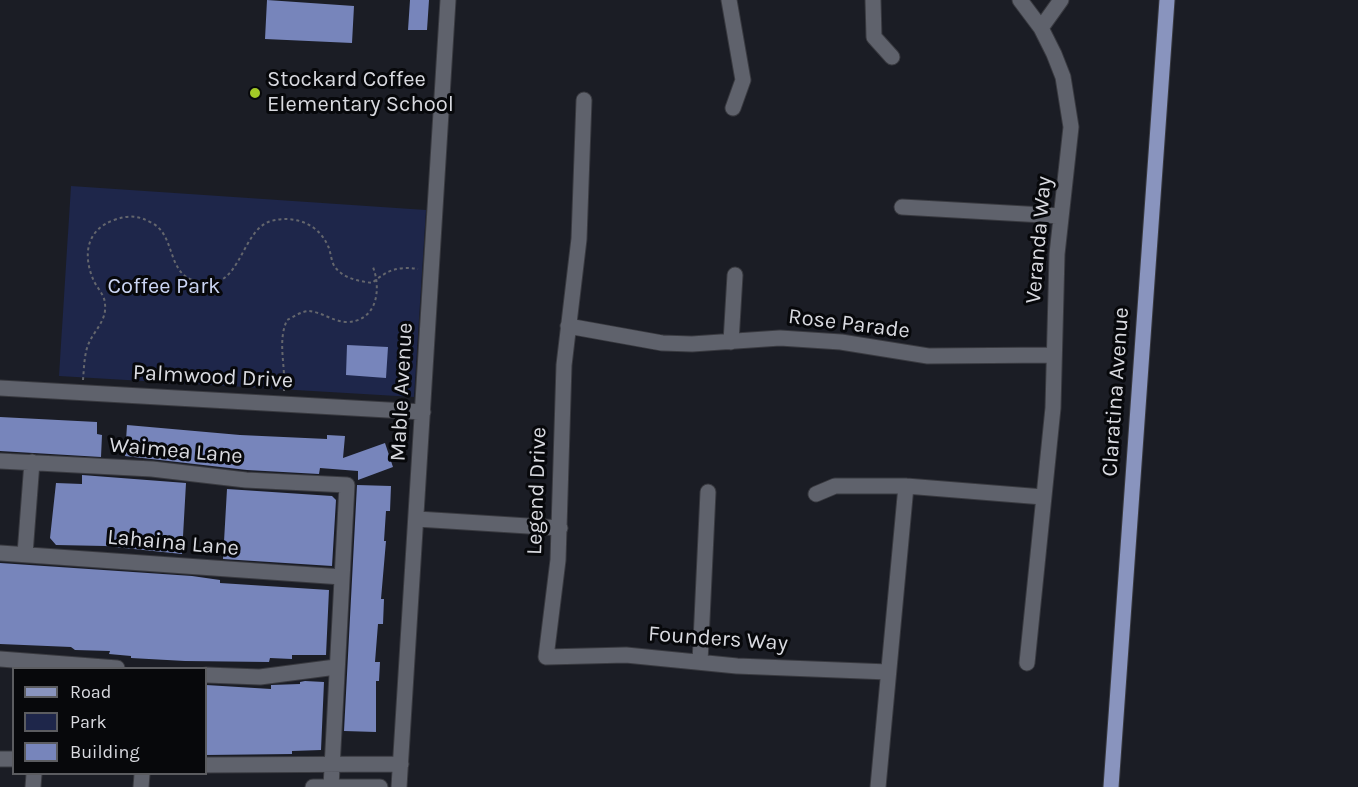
<!DOCTYPE html>
<html>
<head>
<meta charset="utf-8">
<style>
	body { margin:0 }
	#map { position:relative; width:1358px; height:787px; overflow:hidden; background:#1b1d25; font-family:Karla,sans-serif }
	canvas { display:block }
	.legend { position:absolute; left:12px; top:667px; width:195px; height:108px; box-sizing:border-box; background:#07080b; border:2px solid #5b5c60; margin:0; padding:8px 10px; list-style:none; font-size:18px; color:#d9dae0 }
	.legend li { display:flex; align-items:center; gap:12px; height:30px }
	.legend b { width:30px; border:2px solid #5b5c60 }
</style>
</head>
<body>
<div id="map">
<canvas width="1358" height="787"></canvas>
<ul class="legend">
<li><b style="height:8px;background:#8994be"></b>Road</li>
<li><b style="height:16px;background:#1e264a"></b>Park</li>
<li><b style="height:16px;background:#7785bb"></b>Building</li>
</ul>
</div>
<script>
const g = document.querySelector('canvas').getContext('2d');
g.lineJoin = 'round';
function fill(path, color) { g.fillStyle = color; g.fill(path, 'evenodd'); }
function strokePath(path, color, width, dash) { g.strokeStyle = color; g.lineWidth = width; g.lineCap = dash ? 'butt' : 'round'; g.setLineDash(dash || []); g.stroke(path); }
function write(font, color, halo, rows, align = 'center') {
  g.font = font + ' Karla,sans-serif'; g.lineWidth = 6; g.setLineDash([]); g.textBaseline = 'middle'; g.strokeStyle = halo; g.fillStyle = color; for (const [text, x, y, turn = 0] of rows) {
    g.save(); g.translate(x, y); g.rotate((+turn || 0) * Math.PI / 180); g.textAlign = isNaN(turn) ? turn : align; if (halo) g.strokeText(text, 0, 0); g.fillText(text, 0, 0); g.restore();
  }
}
const green = new Path2D(`
	M71,186L426,210L414,397L59,376Z`);
const building = new Path2D(`
	M267,0L354,6L352,43L265,39Z
	M410,0H429L427,30H408Z
	M347,345L388,347L386,378L346,375Z
	M0,417L97,422V434L102,435L101,457L0,451Z
	M127,425L240,435L327,439V435L345,436L343,458L385,443L393,467L358,480V471L320,468L319,474L247,470L125,456Z
	M82,475L186,483L182,554L105,546L56,545L50,538L56,483L82,484Z
	M357,485L391,486L390,511H386L384,541H386L381,599H384L383,624H378L375,662H380L379,681H376V732L344,731Z
	M227,489L332,496L336,500L332,566L223,559Z
	M0,563L192,576L220,580V583L329,590L326,655H292V659L270,658L269,662L185,661L131,658V656L109,654L110,651L75,650L71,647L0,644Z
	M305,681L324,682L321,750L292,751V754L206,755V685L271,689V685L300,684V682Z`);
const path = new Path2D(`
	M83,380C84,369 84,356 88,345C94,330 107,321 105,304C105,295 96,287 93,279C83,255 86,230 114,220C128,215 138,215 152,223C175,235 167,270 192,280C242,299 238,231 271,221C294,215 318,223 328,246C331,252 331,262 335,267C344,279 359,281 372,283C388,270 397,266 418,269
	M284,391C286,366 277,342 287,320C293,317 302,311 309,311C321,312 333,321 345,322C376,323 382,291 373,267`);
const minor = new Path2D(`
	M729,0L743,80L733,108
	M873,0L874,37L892,57
	M1020,0L1041,28L1054,54L1063,77L1071,127L1057,254L1053,408L1027,663
	M1041,28L1061,0
	M584,100L579,239L564,365L558,560L546,657L626,655L737,666L888,672
	M902,207L1061,216
	M568,326L662,343L692,344L780,338L841,342L928,356L1054,355
	M731,342L735,275
	M0,388L423,412
	M0,461L152,469L246,480L347,485L331,787
	M816,494L835,486H906L1043,497
	M417,519L560,528
	M0,553L342,577
	M25,554L32,462
	M0,659L117,668
	M700,662L708,492
	M206,675L260,677L336,667
	M0,759H14
	M206,765L401,764
	M33,787L34,774
	M141,787L142,774
	M313,787H380
	M399,787L448,0
	M878,787L906,486`);
const major = new Path2D(`
	M1111,787L1167,0`);
const markers = [
	[255,93,6,"#a3c927"]
];
const poiNames = [
	["Stockard Coffee",267,80],
	["Elementary School",267,105]
];
const streetNames = [
	["Veranda Way",1039,240,-85],
	["Rose Parade",849,324,7],
	["Palmwood Drive",213,377,3],
	["Mable Avenue",402,392,-87],
	["Claratina Avenue",1116,392,-86],
	["Waimea Lane",176,451,5],
	["Legend Drive",537,491,-88],
	["Lahaina Lane",173,543,5],
	["Founders Way",718,639,4]
];
const parkNames = [
	["Coffee Park",164,287]
];
fill(green, '#1e264a');
fill(building, '#7785bb');
strokePath(minor, '#393a40', 17);
strokePath(major, '#393a40', 17);
strokePath(path, '#64666d', 2, [3, 3]);
strokePath(minor, '#5f626c', 15);
strokePath(major, '#8994be', 15);
for (const [x, y, r, color] of markers) { const dot = new Path2D(); dot.arc(x, y, r, 0, 2 * Math.PI); g.fillStyle = color; g.fill(dot); strokePath(dot, '#07080b', 2); }
write('22px', '#d9dae0', '#07080b', poiNames, 'left');
write('22px', '#d9dae0', '#07080b', streetNames);
write('22px', '#cbd5f4', '#07080b', parkNames);
</script>
</body>
</html>
